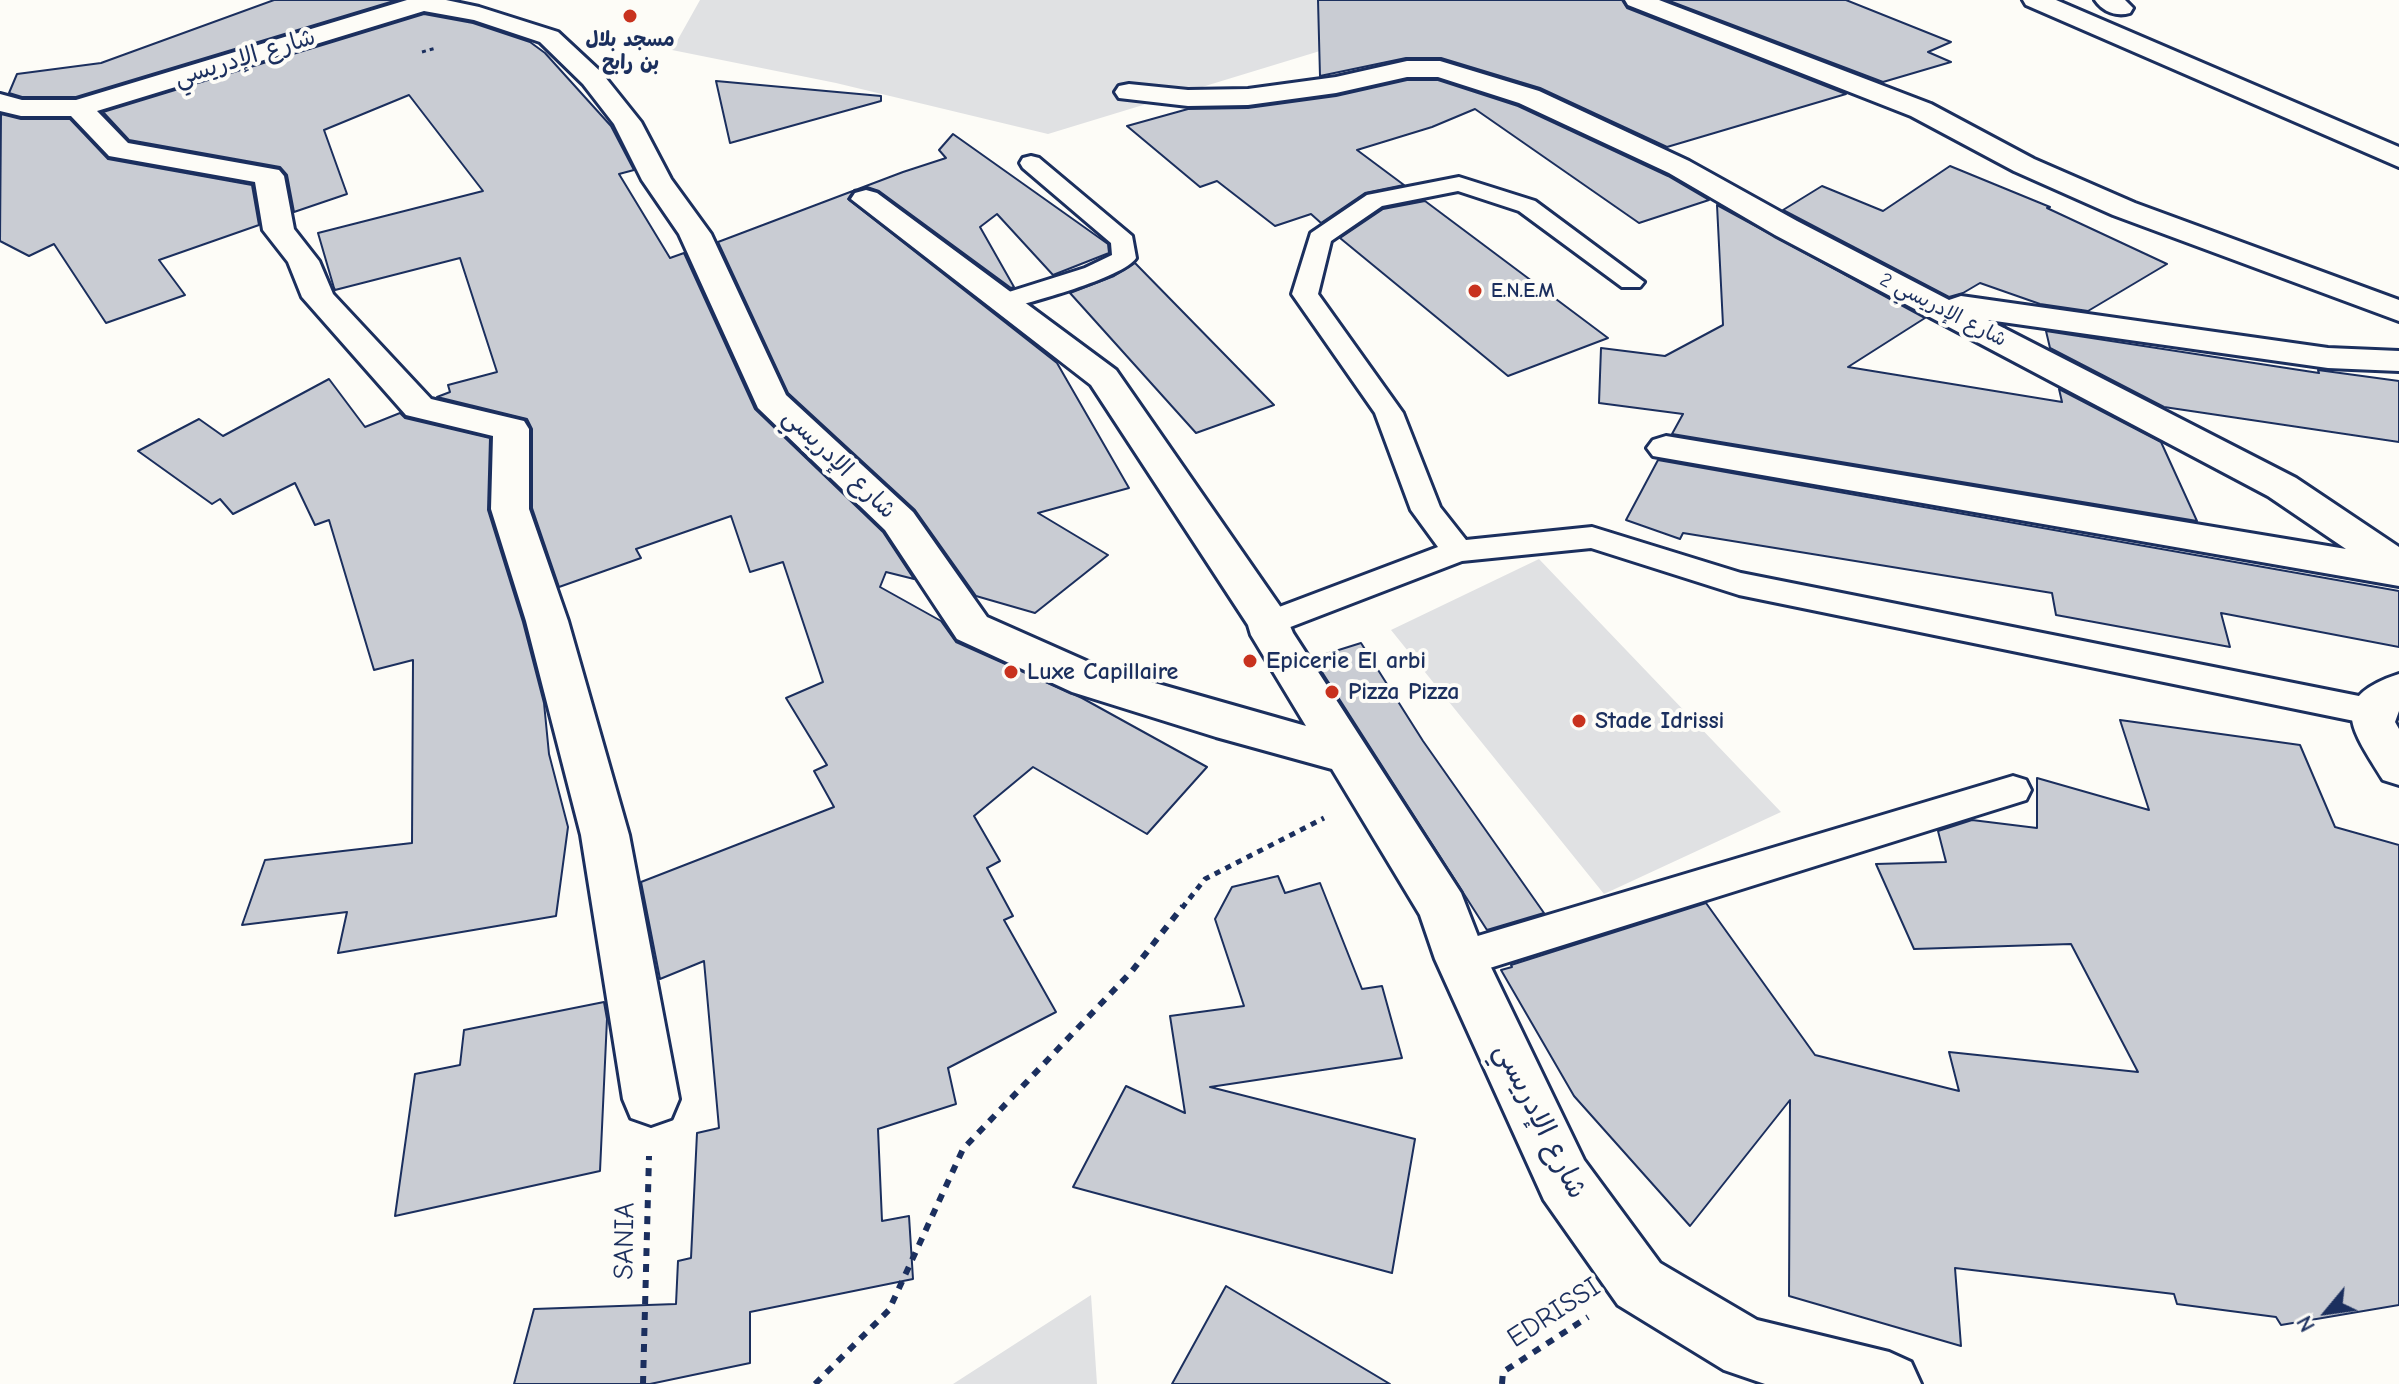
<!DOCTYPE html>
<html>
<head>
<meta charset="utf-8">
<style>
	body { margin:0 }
	#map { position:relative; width:2399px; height:1384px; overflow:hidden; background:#fdfcf7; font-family:"Comic Neue",sans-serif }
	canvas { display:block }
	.north { position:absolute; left:2287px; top:1272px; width:80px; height:80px; -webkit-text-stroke:6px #fdfcf7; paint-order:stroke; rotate:241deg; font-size:22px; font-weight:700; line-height:32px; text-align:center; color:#1b2f5e }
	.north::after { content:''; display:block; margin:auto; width:28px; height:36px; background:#1b2f5e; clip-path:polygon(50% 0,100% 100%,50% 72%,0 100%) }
</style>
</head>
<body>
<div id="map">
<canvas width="2399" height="1384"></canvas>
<div class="north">N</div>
</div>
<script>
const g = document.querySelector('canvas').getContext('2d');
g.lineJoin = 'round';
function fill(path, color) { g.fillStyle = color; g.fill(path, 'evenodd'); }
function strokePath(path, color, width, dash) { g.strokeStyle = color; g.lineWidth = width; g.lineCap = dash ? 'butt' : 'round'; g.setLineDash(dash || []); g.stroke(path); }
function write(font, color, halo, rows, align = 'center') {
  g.font = font + ' "Comic Neue","Playpen Sans Arabic",sans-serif'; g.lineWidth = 8; g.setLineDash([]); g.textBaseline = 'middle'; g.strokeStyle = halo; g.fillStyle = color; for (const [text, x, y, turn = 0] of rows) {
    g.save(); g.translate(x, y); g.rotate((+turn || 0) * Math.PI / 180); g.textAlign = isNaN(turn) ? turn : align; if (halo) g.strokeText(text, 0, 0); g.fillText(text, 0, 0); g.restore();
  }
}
const green = new Path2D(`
	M700,0H1487L1048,134L836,83L672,50Z
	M1539,559L1781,812L1604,894L1391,630Z
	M1091,1295L1097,1384H953Z`);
const building = new Path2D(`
	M274,0H397L76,97H22L9,93L17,74L101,63Z
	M1318,0H1622L1627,8L1846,94L1667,147L1540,88L1441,58H1406L1320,76Z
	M1667,0H1846L1951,42L1928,52L1951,62L1883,82Z
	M424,14L473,23L530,42L545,53L611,126L634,170L619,174L670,258L684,253L755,409L883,532L914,579L886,572L880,587L941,621L956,642L1082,698L1207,767L1147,834L1033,767L974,816L1000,861L987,868L1013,916L1004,920L1056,1012L948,1068L956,1104L878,1129L882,1221L909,1216L913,1279L750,1312V1363L650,1384H514L534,1309L676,1304L678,1261L691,1258L697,1133L719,1128L704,961L660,979L641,882L834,807L814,771L827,765L786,698L823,682L783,562L750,572L731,516L636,549L641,558L559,587L532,508V429L527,419L437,397L450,392L448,385L497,372L460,258L335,290L334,288L318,233L483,191L409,95L324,130L347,194L294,212L287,175L280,167L129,140L103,112Z
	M1407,80H1438L1518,106L1668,176L1709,200L1639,223L1475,109L1432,127L1357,150L1404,185L1365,193L1321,223L1311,214L1275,226L1217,181L1200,187L1127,126L1188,109L1248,108L1336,96Z
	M716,81L881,96V101L730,143Z
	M1,114L21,119H70L108,159L252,185L259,225L159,260L185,295L106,323L54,244L29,256L0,241Z
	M953,134L1108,244L1109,253L1053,275L997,214L980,227L1014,287L1011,288L879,191L867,187L854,190L848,199L1057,363L1129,488L1038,513L1108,555L1035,613L976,596L915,510L788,393L718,242L903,172L946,158L939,150Z
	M1950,166L2050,207L2047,208L2167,264L2088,311L2040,304L1980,283L1963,293L1949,297L1783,210L1822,186L1883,211Z
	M1425,201L1608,338L1508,376L1340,238L1383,209Z
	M1717,205L1925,318L1848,367L2062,402L2059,389L2161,442L2197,521L1672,434L1683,414L1599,403L1601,348L1665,356L1723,325Z
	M1135,263L1274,405L1196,433L1070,293L1114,276Z
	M2046,331L2319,373L2318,370L2399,381V442L2164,407L2050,348Z
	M329,379L365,427L400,413L405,418L490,438L488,510L523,622L544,703L549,754L568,827L556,916L338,953L347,912L242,925L265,860L412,843L413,660L374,670L329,520L315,525L295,483L233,514L220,499L212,504L138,451L199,419L223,436Z
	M1658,460L2399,591V647L2221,613L2230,647L2056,615L2052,593L1683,533L1680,539L1626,520Z
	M1361,643L1423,741L1544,913L1487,930L1478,916L1313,658Z
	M2120,720L2300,745L2335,827L2399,845V1305L2281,1325L2276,1317L2177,1304L2174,1294L1955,1268L1961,1346L1789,1296L1790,1100L1690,1226L1574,1096L1501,970L1512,967L1511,965L1706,903L1815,1055L1959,1091L1949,1052L2138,1072L2071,944L1914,949L1876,864L1946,862L1938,831L1972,820L2037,828V778L2149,810Z
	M1278,876L1285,893L1320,883L1362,989L1382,986L1402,1058L1210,1087L1415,1139L1392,1273L1073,1187L1126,1086L1185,1113L1170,1016L1244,1006L1215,919L1232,887Z
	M604,1002L607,1019L600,1171L395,1216L415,1074L460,1065L464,1030Z
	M1226,1286L1390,1384H1172Z`);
const pathFar2 = new Path2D(`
	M422,52L436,48`);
const pathFar1 = new Path2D(`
	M1182,908L1205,879L1324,818`);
const path = new Path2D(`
	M643,1384L649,1156
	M815,1384L889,1310L963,1149L1132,971L1183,906
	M1502,1384L1503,1372L1588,1317`);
const lane = new Path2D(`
	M1031,156L1039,158L1132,236L1136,258C1123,278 1028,303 1002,310L993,307L989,302L993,297L1085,268L1112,255L1111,243L1023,168L1020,163L1023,158Z
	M1459,177L1535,201L1644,282L1640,287H1622L1519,211L1458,191L1382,206L1331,241L1318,294L1403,413L1440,507L1466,540L1592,527L1741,573L2374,699L2386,703L2391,712L2386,721L2374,725L1739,595L1591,548L1462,561L1280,631L1269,635L1258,631L1253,623L1258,615L1438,547L1411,510L1375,413L1292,294L1311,233L1367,195Z
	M2013,776L2026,780L2031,790L2026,800L1461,977L1447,971L1441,959L1447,947L1461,941Z`);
const street = new Path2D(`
	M407,0H446L479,7L558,32L601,72L641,122L671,179L711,234L786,395L913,512L987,617L1102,668L1306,726L1251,635L1248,625L1091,385L851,199L855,193L866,190L877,193L1116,370L1284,612L1293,633L1461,893L1486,957L1584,1160L1660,1263L1757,1320L1889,1352L1911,1362L1921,1384H1765L1724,1370L1618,1305L1544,1200L1435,959L1420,915L1332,769L1216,737L1072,692L957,639L885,530L758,408L679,234L642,180L614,124L583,84L540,42L474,20L424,11L97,111L128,143L279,170L284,176L294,229L319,261L333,294L431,399L524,421L529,429V509L568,621L629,835L679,1099L671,1118L651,1125L631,1118L623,1099L581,835L526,621L491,509L493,436L406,415L302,297L288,262L263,230L255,182L109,156L71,116H21L0,111V94L22,100H76Z
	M1625,0H1659L1931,104L2034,159L2135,203L2399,300V321L2113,215L2014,171L1911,116L1628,5Z
	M2095,0H2125L2133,8L2130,13C2117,17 2103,12 2095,0Z
	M1407,61H1440L1539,91L1689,161L1797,221L1949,300L1961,296L2328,348L2399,351V371L2328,368L1988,320L2296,478L2399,547V586L1653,456L1647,448L1653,440L1666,436L2346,549L2268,496L1775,235L1669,173L1519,103L1438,77H1407L1336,93L1248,105L1188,106L1119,98L1115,92L1119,86L1129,84L1188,90L1248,89L1336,77Z
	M2399,674V711L2395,722L2399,729V785L2383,780C2353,731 2325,698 2399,674Z`);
const highway = new Path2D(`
	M2023,0H2056L2399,147V167L2026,5Z`);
const markers = [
	[630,16,8,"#c8321e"],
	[1475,291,8,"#c8321e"],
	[1250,661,8,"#c8321e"],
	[1011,672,8,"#c8321e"],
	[1332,692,8,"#c8321e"],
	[1579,721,8,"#c8321e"]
];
const farPoinames = [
	["مسجد بلال",630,40],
	["بن رابح",630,63],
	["E.N.E.M",1491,291,"left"]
];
const farStreetnames = [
	["شارع الإدريسي 2",1943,310,27]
];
const streetNames = [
	["شارع الإدريسي",245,58,-17],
	["شارع الإدريسي",839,464,44]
];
const poiNames = [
	["Epicerie El arbi",1266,661],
	["Luxe Capillaire",1027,672],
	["Pizza Pizza",1348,692],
	["Stade Idrissi",1595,721]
];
const nearStreetnames = [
	["شارع الإدريسي",1540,1121,63],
	["SANIA",625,1241,-89],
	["EDRISSI",1554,1313,-33]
];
fill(green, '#e0e1e3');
fill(building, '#c9ccd3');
strokePath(building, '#1b2f5e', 2);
strokePath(lane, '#1b2f5e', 6);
strokePath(street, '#1b2f5e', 6);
strokePath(highway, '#1b2f5e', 6);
strokePath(pathFar2, '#1b2f5e', 3, [4, 4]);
strokePath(pathFar1, '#1b2f5e', 5, [6, 6]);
strokePath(path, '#1b2f5e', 6, [8, 8]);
fill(lane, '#fdfcf7');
fill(street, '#fdfcf7');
fill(highway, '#fdfcf7');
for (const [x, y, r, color] of markers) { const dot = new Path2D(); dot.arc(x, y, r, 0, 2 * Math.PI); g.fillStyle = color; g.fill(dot); strokePath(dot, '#fdfcf7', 3); }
write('bold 20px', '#1b2f5e', '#fdfcf7', farPoinames);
write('20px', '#1b2f5e', '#fdfcf7', farStreetnames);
write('24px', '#1b2f5e', '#fdfcf7', streetNames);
write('bold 24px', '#1b2f5e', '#fdfcf7', poiNames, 'left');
write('28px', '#1b2f5e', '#fdfcf7', nearStreetnames);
</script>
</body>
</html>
